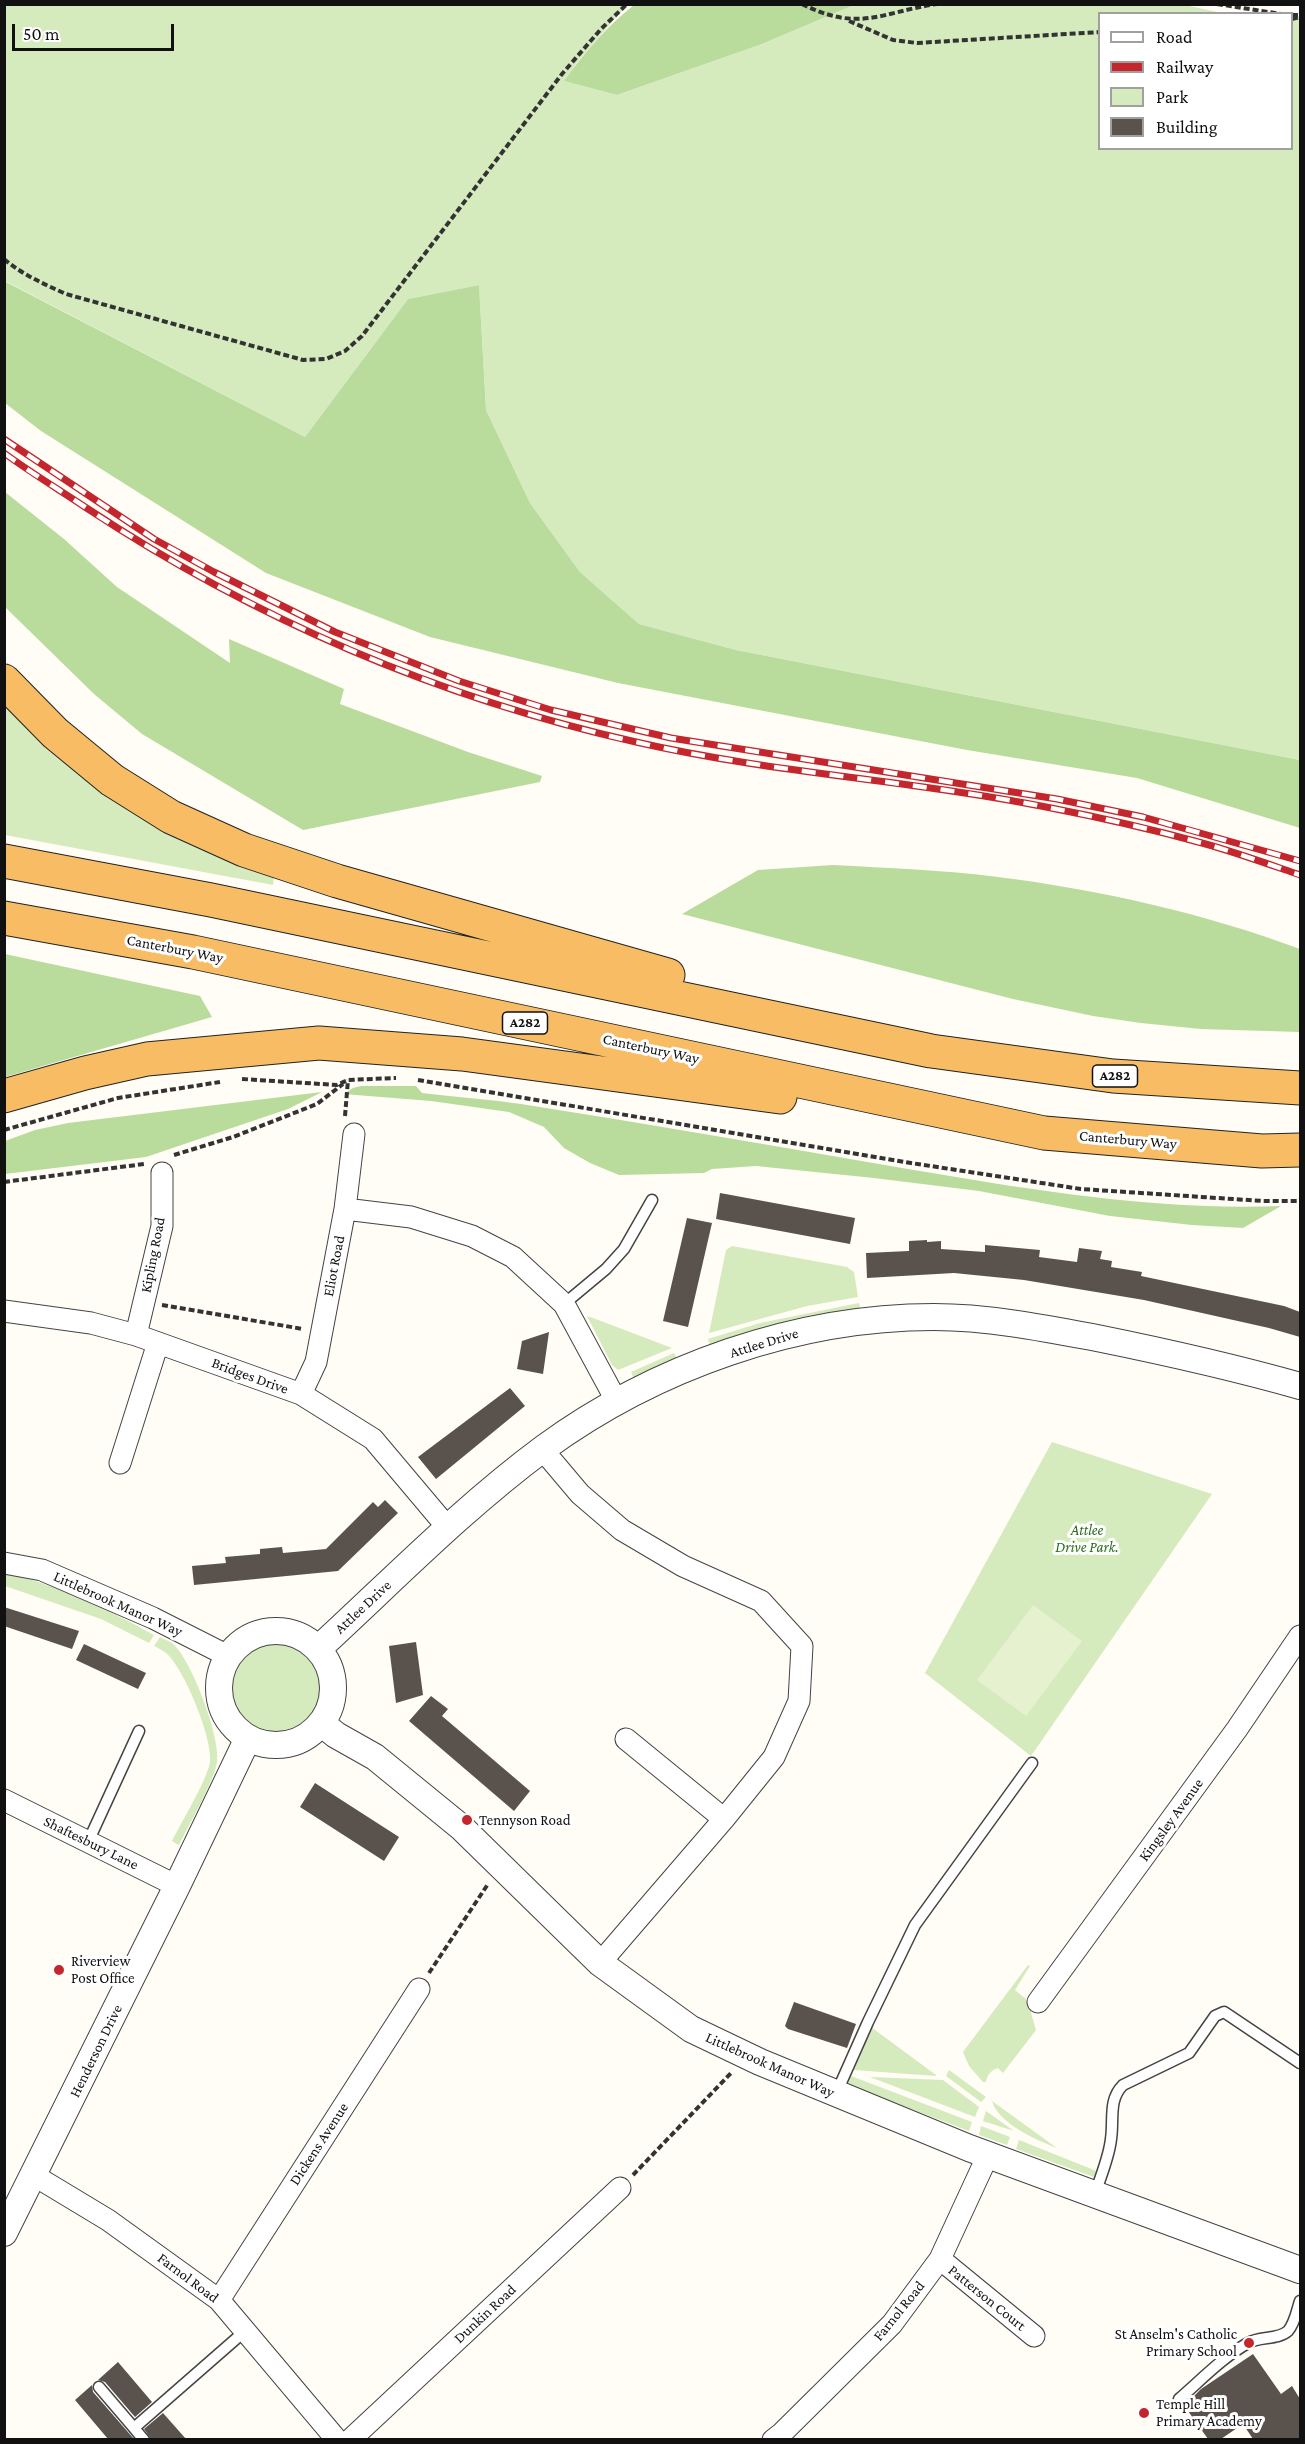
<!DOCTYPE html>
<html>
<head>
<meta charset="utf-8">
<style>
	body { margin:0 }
	#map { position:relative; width:1305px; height:2444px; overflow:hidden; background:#fffdf5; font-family:"Crimson Pro",serif }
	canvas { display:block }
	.frame { position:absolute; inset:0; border:6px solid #111; pointer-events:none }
	.legend { position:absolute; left:1098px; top:12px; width:195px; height:138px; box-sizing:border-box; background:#fff; border:2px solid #a0a0a0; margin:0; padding:8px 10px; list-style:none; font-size:18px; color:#111 }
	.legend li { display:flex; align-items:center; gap:12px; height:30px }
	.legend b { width:30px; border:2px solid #a0a0a0 }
	.scale { position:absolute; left:12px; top:24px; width:162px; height:27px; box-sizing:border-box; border:3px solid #111; border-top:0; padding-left:8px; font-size:18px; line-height:21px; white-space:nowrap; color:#111; -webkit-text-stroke:4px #fff; paint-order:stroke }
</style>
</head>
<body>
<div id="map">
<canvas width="1305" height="2444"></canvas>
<div class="frame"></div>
<ul class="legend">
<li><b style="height:8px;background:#fff"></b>Road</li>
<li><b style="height:8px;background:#c4262e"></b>Railway</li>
<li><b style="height:16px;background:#d5ebbd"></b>Park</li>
<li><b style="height:16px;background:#5a524d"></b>Building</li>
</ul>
<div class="scale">50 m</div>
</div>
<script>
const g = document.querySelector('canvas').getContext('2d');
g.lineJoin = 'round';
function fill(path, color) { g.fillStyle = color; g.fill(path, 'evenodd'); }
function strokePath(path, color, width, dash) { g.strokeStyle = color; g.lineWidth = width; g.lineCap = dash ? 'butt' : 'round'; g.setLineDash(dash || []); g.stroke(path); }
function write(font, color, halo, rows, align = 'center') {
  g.font = font + ' "Crimson Pro",serif'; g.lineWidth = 6; g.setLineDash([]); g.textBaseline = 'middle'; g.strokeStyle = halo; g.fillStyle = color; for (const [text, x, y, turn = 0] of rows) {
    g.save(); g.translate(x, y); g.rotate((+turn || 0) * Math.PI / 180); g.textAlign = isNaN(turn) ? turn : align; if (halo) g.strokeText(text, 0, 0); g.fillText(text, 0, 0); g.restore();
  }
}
const green = new Path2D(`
	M1180,4L1222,13L1100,14V148H1292V17L1300,16V760L736,650L639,624L580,572L530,503L486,410L479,285L408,299L305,437L5,281L4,5H627L579,60L564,81L617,95L762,44L854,5Z
	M4,704L51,752L98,788L274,877L273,885L5,835Z
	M732,1246L847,1267L854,1272L858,1297L807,1306L709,1333L726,1250Z
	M859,1303L861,1312L711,1349L708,1339L760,1323Z
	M587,1316L593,1318L672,1348L618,1370L612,1365Z
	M674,1353L679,1362L635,1381L631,1372Z
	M1052,1442L1212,1494L1031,1756L925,1673Z
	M4,1573C57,1584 107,1609 154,1635L149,1643L101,1619L5,1586Z
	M160,1637C163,1639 169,1641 172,1643C191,1658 221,1738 217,1762C214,1781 189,1825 179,1845L172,1841C181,1823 207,1780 210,1762C213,1739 184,1668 166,1653C162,1650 158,1648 154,1646Z
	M228 1689a49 49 0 1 1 98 0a49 49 0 1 1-98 0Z
	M1028,1965L1030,1966L1015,1990L1032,2004L1031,2013L1036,2030L1003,2073L998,2068C991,2070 987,2075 986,2082H983L969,2066L963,2052Z
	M871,2027L936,2075V2076L854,2070Z
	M949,2070L986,2097L981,2102L946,2076Z
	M851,2076L972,2122L969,2131L848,2085Z
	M870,2077L943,2080L979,2107L975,2117Z
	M992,2101L1057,2148C1036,2140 998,2123 992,2101Z
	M986,2111L1014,2131L983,2121Z
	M981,2126L1010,2137L1007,2145L979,2135Z
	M1019,2140L1094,2170L1096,2171L1094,2177L1016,2149Z`);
const forest = new Path2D(`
	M634,5V4L854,5L762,44L617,95L564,81C584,53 607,26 634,5Z
	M4,281L305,437L408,299L479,285L486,410L530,503L580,572L639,624L736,650L1300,760V828L1137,778L967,750L618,683L430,637L266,573L41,431L5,403Z
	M5,492L64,539L117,587L230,663L229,639L344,689L340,704L468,752L542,776L540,782L303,830L142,734L94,694L5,607Z
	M833,865C888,868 943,870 998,877C1101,890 1203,913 1300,949V1032L1201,1029L1141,1023L1093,1016L1013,999L682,914L758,870Z
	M5,954L200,996L212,1017L5,1077Z
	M361,1086H416L422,1093C455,1097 488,1099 521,1104C648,1124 775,1146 902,1168C1026,1189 1154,1211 1281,1206L1243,1228L1192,1225L1110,1216L979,1191L874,1178L756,1166L712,1169L704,1173L619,1175L590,1163L564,1148L544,1127L509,1112L431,1101L344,1094L353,1088Z
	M322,1092L288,1109L146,1157L5,1174V1141L35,1130L68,1123Z`);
const pitch = new Path2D(`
	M1033,1605L1082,1641L1026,1716L977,1680Z`);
const building = new Path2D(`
	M720,1193L855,1218L850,1244L716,1219Z
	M687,1218L712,1223L688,1327L663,1321Z
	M927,1240V1242L941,1241V1249L985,1252V1245L1040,1250L1039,1257L1077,1262L1079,1248L1102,1251L1100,1259L1112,1261L1111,1267L1142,1272L1141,1276L1284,1306L1300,1312V1337L1269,1328L1144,1300L1024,1280L954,1273L867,1278L866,1253L909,1251V1241Z
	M549,1332L543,1374L517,1369L522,1341Z
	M510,1388L525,1406L436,1479L418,1457Z
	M385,1500L398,1513L338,1571L194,1585L192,1566L226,1563L225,1557L260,1554V1549L282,1547L283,1553L326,1549L373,1502L378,1507Z
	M4,1607L79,1631L72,1649L4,1626Z
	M416,1642L423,1695L396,1703L389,1646Z
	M84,1644L146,1673L138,1689L76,1660Z
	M431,1696L448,1709L442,1716L530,1791L514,1811L409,1721Z
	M315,1783L399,1837L384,1861L300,1807Z
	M794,2002L856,2024L847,2048L788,2029L785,2026Z
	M1253,2354L1281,2394L1292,2386L1300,2399V2439H1253L1243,2424L1221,2439H1208L1188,2411L1197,2405L1192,2398L1201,2389Z
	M118,2362L152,2402L135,2417L105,2382L98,2380Z
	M92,2385L93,2392L134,2439H108L75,2400Z
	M163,2413L186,2439H151L144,2429Z`);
const path = new Path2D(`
	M802,4C860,33 881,12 937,4
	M1217,4L1281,14
	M1292,15H1300
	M1292,19L1300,17
	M849,21L893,40L917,43L1100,32
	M4,259C23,275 44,284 66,294L303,360L326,359L345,351L362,336L562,74L601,29L627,4
	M242,1079L337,1085L348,1080L396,1078
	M418,1080L911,1163L1081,1189L1263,1201H1300
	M345,1116L348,1080
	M4,1130L118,1098L220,1082
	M174,1155L233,1137L317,1104L343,1084
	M4,1182L144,1164
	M162,1305L303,1329
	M429,1973L488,1884
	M633,2175L732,2072`);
const service = new Path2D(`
	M564,1304L606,1269L624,1249L652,1200
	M88,1842L139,1731
	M836,2094L868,2022L915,1925L1032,1763
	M1095,2195C1100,2177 1109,2158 1111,2139C1114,2119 1108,2100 1123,2085L1189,2053L1215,2016L1224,2012L1300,2063
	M99,2387L134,2428
	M1179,2399C1201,2380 1223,2357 1248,2343C1260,2336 1278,2340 1288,2331C1295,2323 1297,2310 1300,2301
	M144,2440L134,2428L245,2331`);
const minor = new Path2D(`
	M345,1209L411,1217L472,1236L513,1257L564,1304L617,1402
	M4,1311L91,1323L136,1335L301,1394L373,1439L448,1528
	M136,1335L162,1226V1173
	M301,1394L316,1362L345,1209L354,1134
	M542,1449L580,1494L622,1530L683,1566L761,1601L802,1646L799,1701L774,1757L724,1819L600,1963
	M120,1463L158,1343
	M4,1563L42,1570L153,1618L228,1656
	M626,1739L724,1819
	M4,1800L177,1886
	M1038,2002L1237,1729L1300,1636
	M35,2176L108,2220L219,2300L337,2440
	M940,2259L1034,2336
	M219,2300L419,1989
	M350,2440L620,2188
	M773,2440L782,2433L892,2324L940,2259L988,2155`);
const tertiary = new Path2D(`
	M219 1688a57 57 0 1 1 114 0a57 57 0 1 1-114 0Z
	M318,1649C392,1581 463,1508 544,1448C655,1367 796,1317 934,1317C988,1317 1044,1328 1097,1338C1166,1352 1233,1367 1300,1386
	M321,1723L336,1735L375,1757L462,1828L600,1963L691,2029L760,2062L969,2148L1300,2270
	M4,2233L177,1886L248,1738`);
const trunk = new Path2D(`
	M4,681L55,733L112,780L171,817L244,850L337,881L668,975
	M4,861L211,900L931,1051L1113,1076L1300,1088
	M4,918L193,952L1044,1133L1262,1151L1300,1150
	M4,1096L85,1073L147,1059L319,1043L462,1054L780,1097`);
const rail = new Path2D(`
	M4,439L154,539L214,572L335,632L459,681L551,710L671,738L1057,799L1143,817L1300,861
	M4,453C30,472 58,489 85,507C253,618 439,698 636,742C771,773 910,780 1046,807C1098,817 1151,829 1202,843C1235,852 1268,864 1300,875`);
const markers = [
	[467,1820,6,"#c4262e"],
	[59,1970,6,"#c4262e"],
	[1249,2343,6,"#c4262e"],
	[1144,2413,6,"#c4262e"]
];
const shields = [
	[525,1023,45],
	[1115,1076,45]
];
const shieldNames = [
	["A282",525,1023],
	["A282",1115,1076]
];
const streetNames = [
	["Canterbury Way",175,949,11],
	["Canterbury Way",651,1049,12],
	["Canterbury Way",1128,1140,5],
	["Kipling Road",153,1255,-79],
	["Eliot Road",334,1266,-79],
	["Attlee Drive",764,1343,-17],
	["Bridges Drive",250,1376,20],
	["Littlebrook Manor Way",118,1604,24],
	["Attlee Drive",363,1607,-43],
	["Kingsley Avenue",1171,1820,-54],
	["Shaftesbury Lane",91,1843,26],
	["Henderson Drive",96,2051,-64],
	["Littlebrook Manor Way",770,2065,24],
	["Dickens Avenue",319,2144,-57],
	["Farnol Road",188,2278,37],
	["Patterson Court",987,2298,39],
	["Farnol Road",899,2311,-51],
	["Dunkin Road",485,2314,-43]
];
const parkNames = [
	["Attlee",1087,1530],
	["Drive Park.",1087,1547]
];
const poiNames = [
	["Tennyson Road",479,1820],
	["Riverview",71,1961],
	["Post Office",71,1978],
	["St Anselm's Catholic",1237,2334,"right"],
	["Primary School",1237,2351,"right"],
	["Temple Hill",1156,2404],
	["Primary Academy",1156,2421]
];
fill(green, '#d5ebbd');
fill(forest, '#b9dc9c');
fill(pitch, '#e6f2cf');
fill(building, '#5a524d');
strokePath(service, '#444', 13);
strokePath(minor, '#444', 23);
strokePath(tertiary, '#444', 28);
strokePath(trunk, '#222', 35);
strokePath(path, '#333', 4, [6, 3]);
strokePath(service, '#fff', 10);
strokePath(minor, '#fff', 21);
strokePath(tertiary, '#fff', 26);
strokePath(trunk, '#f7bc64', 33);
strokePath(rail, '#c4262e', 7);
strokePath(rail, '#fff', 4.5, [14]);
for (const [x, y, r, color] of markers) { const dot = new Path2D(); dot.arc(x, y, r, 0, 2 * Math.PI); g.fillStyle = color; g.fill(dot); strokePath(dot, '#fff', 2); }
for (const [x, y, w] of shields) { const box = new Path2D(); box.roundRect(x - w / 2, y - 11, w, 22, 4.5); g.fillStyle = '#fff'; g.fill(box); strokePath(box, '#111', 1.5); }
write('bold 14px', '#111', null, shieldNames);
write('15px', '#111', '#fff', streetNames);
write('italic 15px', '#2f6b1f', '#fff', parkNames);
write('15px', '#111', '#fff', poiNames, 'left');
</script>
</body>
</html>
